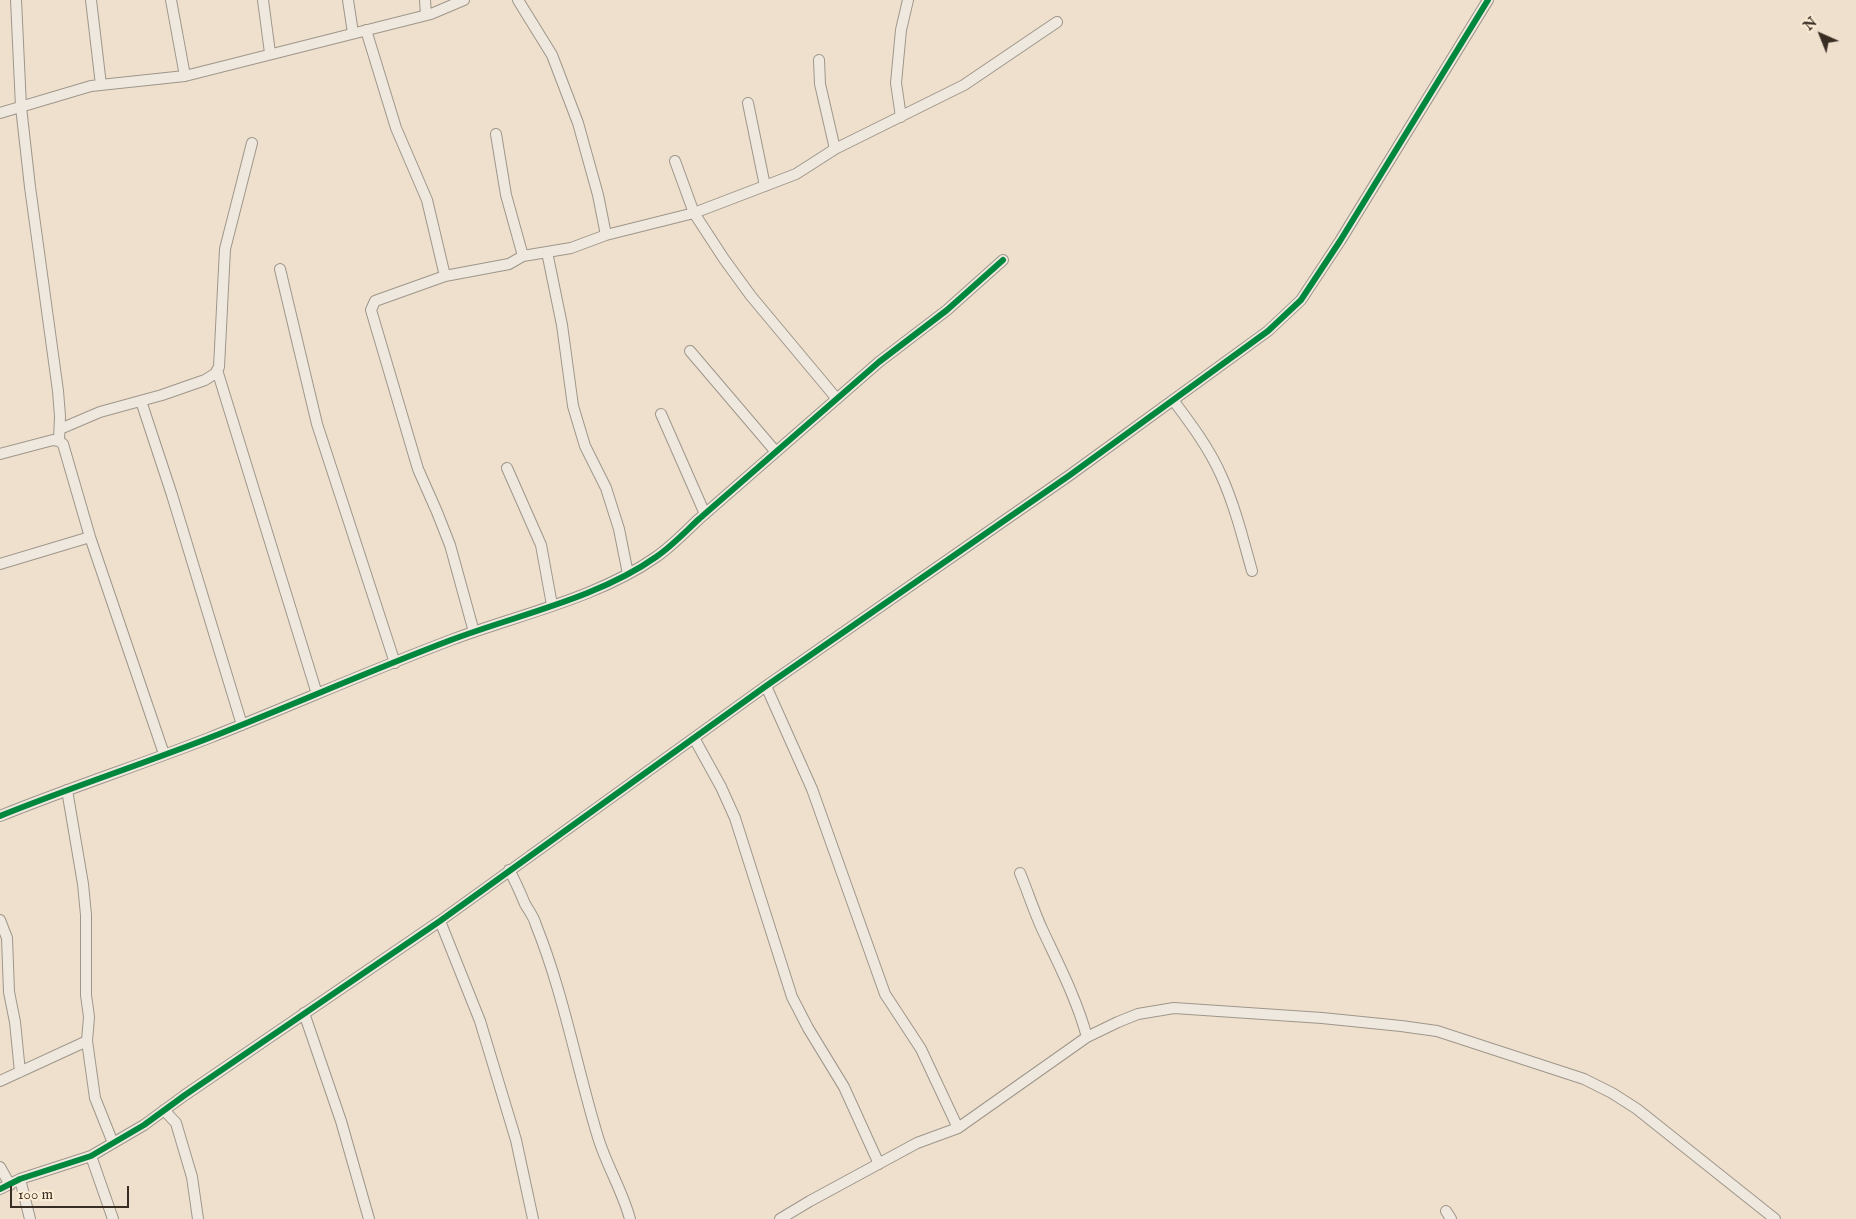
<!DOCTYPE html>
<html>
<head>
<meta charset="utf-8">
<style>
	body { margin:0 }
	#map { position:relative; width:1856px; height:1219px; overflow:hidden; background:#eee0cc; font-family:"IM FELL English",serif }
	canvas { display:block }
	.north { position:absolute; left:1796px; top:10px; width:50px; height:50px; -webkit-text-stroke:4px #fcedd5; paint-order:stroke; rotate:316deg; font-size:14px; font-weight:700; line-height:20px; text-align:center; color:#382d23 }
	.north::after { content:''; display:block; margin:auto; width:18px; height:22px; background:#382d23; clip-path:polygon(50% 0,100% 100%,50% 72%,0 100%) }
	.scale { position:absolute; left:10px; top:1186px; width:119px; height:22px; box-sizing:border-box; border:2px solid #382d23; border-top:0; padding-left:6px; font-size:15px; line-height:18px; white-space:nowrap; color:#382d23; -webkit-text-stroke:4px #fcedd5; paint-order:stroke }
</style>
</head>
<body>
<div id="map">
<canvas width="1856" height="1219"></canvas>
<div class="north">N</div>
<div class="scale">100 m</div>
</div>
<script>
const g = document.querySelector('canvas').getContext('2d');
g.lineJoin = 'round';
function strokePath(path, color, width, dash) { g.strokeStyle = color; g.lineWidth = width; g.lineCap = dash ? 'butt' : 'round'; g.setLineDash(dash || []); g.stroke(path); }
const minor = new Path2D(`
	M16,0L21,107L30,187L58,391L60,416L59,441
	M91,0L101,85
	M171,0L185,76
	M263,0L270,53
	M348,0L353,33
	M425,0L426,15
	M518,0L552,55L578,123L598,195L606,235
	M366,30L396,128L427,200L445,276
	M819,60L820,84L835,149
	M748,103L765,186
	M0,113L91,86L185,76L431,14L464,0
	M901,117L896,83L901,30L908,0
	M496,134L506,195L523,256
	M675,161L694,213L724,259L751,296L837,399
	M547,252L562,325L573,406L585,446L606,488L619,529L628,574
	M280,269L317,424L395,663
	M690,351L776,452
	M217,370L317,694
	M1173,400C1191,424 1209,448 1221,475C1235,506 1243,539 1252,571
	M141,401L172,495L242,725
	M661,414L705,514
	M60,429L100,412L162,395L205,380L216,373L219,367L225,249L252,143
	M0,454L53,440L59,441L63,444L90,537L164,754
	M507,468L541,545L552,605
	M0,564L90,537
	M474,632L450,545L437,512L418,469L371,310L375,301L445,276L509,264L523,256L571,248L606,235L694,213L796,174L835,149L964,85L1057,22
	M766,686L812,789L885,994L921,1049L958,1128
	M694,738L721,787L735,818L792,997L808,1028L844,1087L879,1164
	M67,790L83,884L86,915V995L89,1017L87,1041
	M0,816C69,788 140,765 209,738C290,706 369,671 451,640C517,615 598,598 656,557C672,546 685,532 699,519L879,362L947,310L1003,260
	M509,870C516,882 520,892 525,904C529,911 534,917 536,925C563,992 576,1064 597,1134C605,1163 622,1189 630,1219
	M1020,873C1028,892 1034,912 1043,931C1059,965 1077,1000 1087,1037
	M0,920L7,938L9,992L15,1022L20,1072
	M440,921L480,1021L516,1140L533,1219
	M304,1013L341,1121L369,1219
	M0,1081L87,1041L95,1098L113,1143
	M164,1110L176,1123L192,1177L198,1219
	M91,1156L113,1219
	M0,1167L10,1185
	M20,1179L30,1219
	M0,1189L20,1179L91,1156L144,1125L185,1095L440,921L766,686L1070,475L1268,331L1301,300L1340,241L1488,0
	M1446,1211L1451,1219
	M780,1219L810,1201L917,1143L958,1128L1087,1037L1118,1022L1138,1014L1174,1008L1322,1018L1401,1026L1437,1031L1584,1079L1612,1093L1637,1109L1775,1219`);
const cycleway = new Path2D(`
	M0,816C69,788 140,765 209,738C290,706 369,671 451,640C517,615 598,598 656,557C672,546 685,532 699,519L879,362L947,310L1003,260
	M0,1189L20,1179L91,1156L144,1125L185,1095L440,921L766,686L1070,475L1268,331L1301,300L1340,241L1488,0`);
strokePath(minor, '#9f968a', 12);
strokePath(minor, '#efe8df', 10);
strokePath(cycleway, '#00873e', 6);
</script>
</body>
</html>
